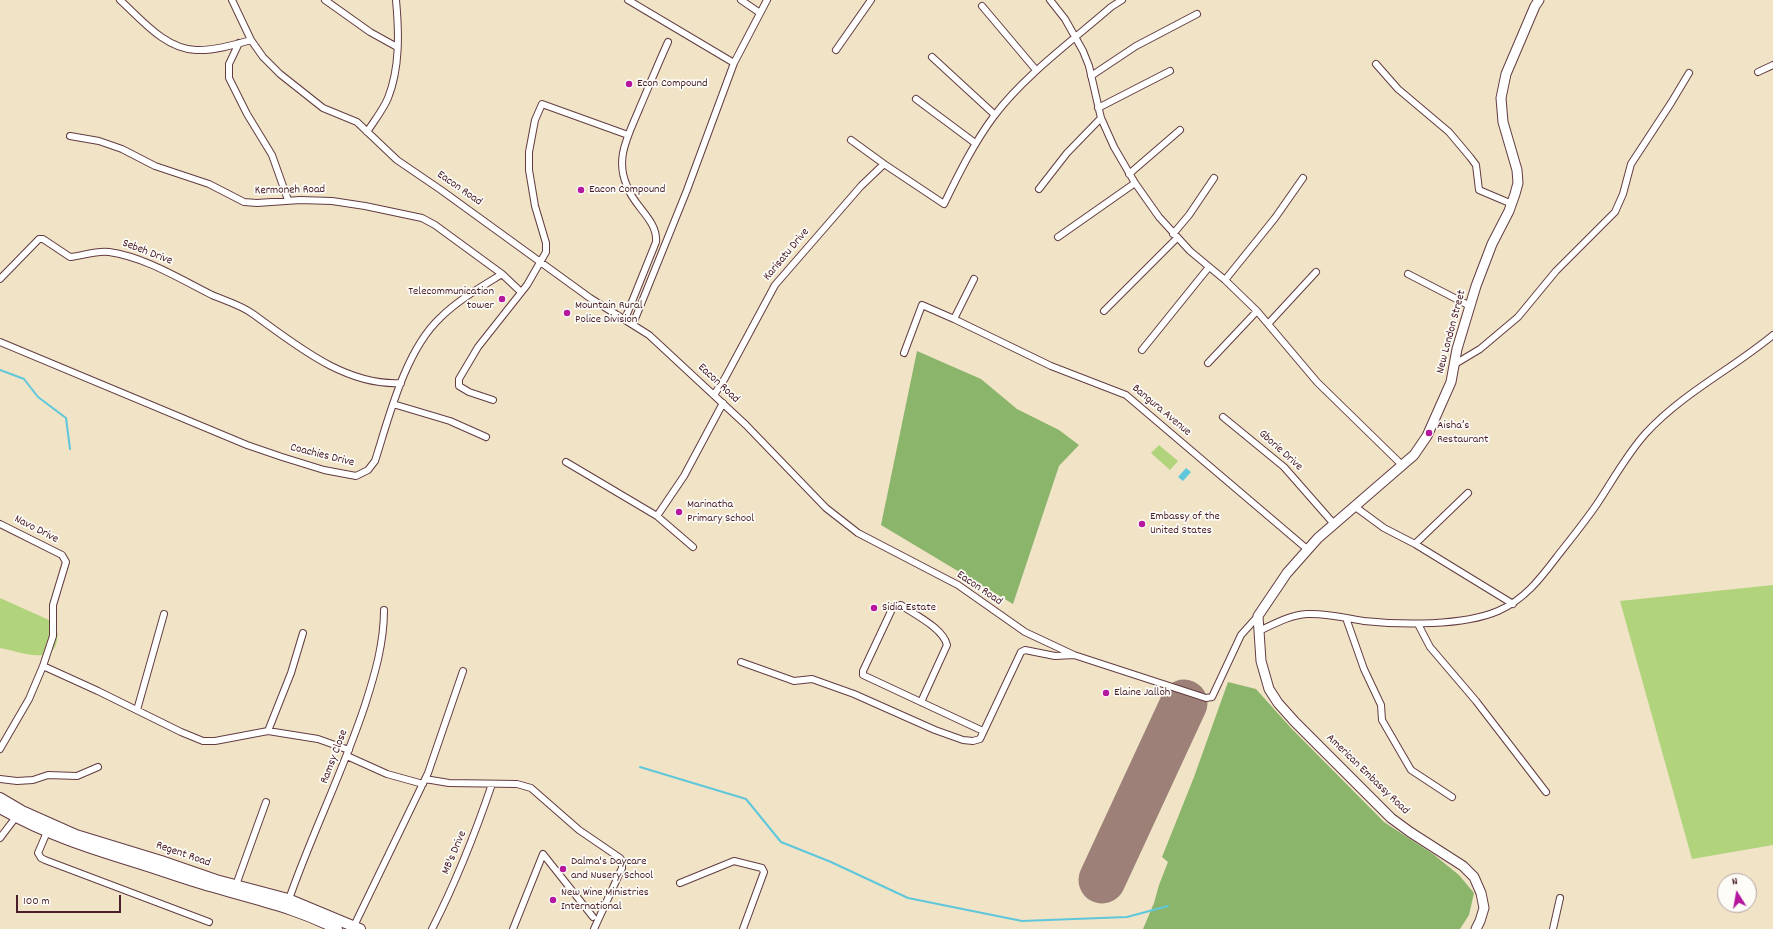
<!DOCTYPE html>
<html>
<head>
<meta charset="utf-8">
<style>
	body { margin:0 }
	#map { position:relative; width:1773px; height:929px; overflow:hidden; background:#f0e3c6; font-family:Dekko,sans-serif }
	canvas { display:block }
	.north { position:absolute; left:1717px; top:873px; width:40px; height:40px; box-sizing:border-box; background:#fdfcf7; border:1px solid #b5a4a5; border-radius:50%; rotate:349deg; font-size:11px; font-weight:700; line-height:16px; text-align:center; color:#4a1f2b }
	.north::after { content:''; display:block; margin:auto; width:14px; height:18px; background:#b5179e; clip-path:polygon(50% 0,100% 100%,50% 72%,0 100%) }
	.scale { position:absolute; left:16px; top:895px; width:105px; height:18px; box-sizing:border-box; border:2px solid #4a1f2b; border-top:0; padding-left:5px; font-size:12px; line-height:14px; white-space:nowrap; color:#4a1f2b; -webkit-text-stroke:3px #fdfcf7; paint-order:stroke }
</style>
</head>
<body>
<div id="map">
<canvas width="1773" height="929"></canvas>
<div class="north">N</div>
<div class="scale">100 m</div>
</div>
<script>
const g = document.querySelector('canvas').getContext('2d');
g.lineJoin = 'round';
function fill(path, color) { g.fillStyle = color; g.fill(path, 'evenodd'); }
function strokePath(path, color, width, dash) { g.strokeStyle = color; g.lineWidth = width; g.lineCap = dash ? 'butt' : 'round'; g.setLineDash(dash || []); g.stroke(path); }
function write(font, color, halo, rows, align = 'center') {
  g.font = font + ' Dekko,sans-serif'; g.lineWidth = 3.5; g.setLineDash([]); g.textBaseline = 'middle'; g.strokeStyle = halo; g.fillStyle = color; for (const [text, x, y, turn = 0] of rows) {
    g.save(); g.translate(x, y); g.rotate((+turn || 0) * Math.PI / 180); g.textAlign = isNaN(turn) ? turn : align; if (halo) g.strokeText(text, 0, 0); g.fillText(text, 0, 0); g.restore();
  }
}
const green = new Path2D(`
	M1159,445L1178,461L1170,470L1151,453Z
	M1773,585V845L1692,859L1620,601Z
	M0,598L49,620L58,634C57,638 57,644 55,647C45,664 15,650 0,648Z`);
const forest = new Path2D(`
	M917,351L981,379L1017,409L1059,430L1079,445L1059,466L1013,604L881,525Z
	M1228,682L1256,689L1291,728L1384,822L1433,854L1459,875L1474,893L1469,915L1460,929H1143L1154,903L1159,885L1168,862L1162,857L1194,777Z`);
const water = new Path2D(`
	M1186,468L1191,472L1183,481L1178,477Z`);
const stream = new Path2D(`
	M0,370L24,379L38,397L66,418L70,449
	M640,767L746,799L781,842L831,862L908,898L1022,921L1127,917L1168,906`);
const runway = new Path2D(`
	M1102,880L1184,703`);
const street = new Path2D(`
	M120,0C141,19 165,49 196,50C213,51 234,45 251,40
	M232,0L251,40L263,57L280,74L323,108L357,122L397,160L441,190L590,298L649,335L746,425L826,508L858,533L958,585L1025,632L1074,655L1206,698L1212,697L1241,635L1258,616
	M325,0L370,32L397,47
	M628,0L734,63
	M741,0L760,13
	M1050,0L1065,19L1083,51L1089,66L1101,118L1114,147L1135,183L1159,217L1190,251L1225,280L1257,311L1317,382L1402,465
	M982,6L1036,70
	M239,43L229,64V78L247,114L272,155L288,200
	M836,50L871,0
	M932,57L995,115
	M1376,64L1398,89L1449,132L1470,157L1476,165L1479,190L1512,204
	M1758,72L1773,65
	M1091,76L1136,46L1197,14
	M916,99L975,143
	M1098,108L1170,71
	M367,132C374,121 383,110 388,98C400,68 399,32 396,0
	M70,136L99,141L122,149L155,166L209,184L244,202L257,203L300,200L332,201L365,206L422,218L435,225L502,274L521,292
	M851,140L884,164L944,204C959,173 974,143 994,116C1025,75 1072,41 1111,7L1122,0
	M1129,174L1180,130
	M1039,189L1067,153L1101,118
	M1173,234L1189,215L1214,178
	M1058,237L1135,183
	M1408,274L1470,306
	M0,279L39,239H43L70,257C83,256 96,250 109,252C145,257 180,279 212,295C226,301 241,305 253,314C296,345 345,386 401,383
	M1225,280L1275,218L1303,178
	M1104,311L1177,238
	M625,319L656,242C658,220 633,206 627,186C623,177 621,164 623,153C626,137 634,122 640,107C649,86 658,64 668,42
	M954,319L974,279
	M633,324L687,190L734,63L767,0
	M1268,324L1316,272
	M0,342L247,445L282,457L324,470L356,476L368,470L375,461C389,417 405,351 440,318C458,300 481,287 502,274
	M1142,350L1209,267
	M904,353L922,305L954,319L1051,366L1126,395L1307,549
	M1208,363L1257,311
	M1455,364L1480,349L1518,317L1556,271L1615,212L1623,194L1631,164L1671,103L1689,73
	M714,395L725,378L775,285L861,186L884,164
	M493,400L469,392L459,386V379L478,347L527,285L546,252V243L535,206L529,170V152L535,120L542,104L628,135
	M393,404L450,421L486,437
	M1223,417L1284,467L1334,524
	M566,462L657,516L693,547
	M1354,506L1384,528L1415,544L1468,493
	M657,516L684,476L723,403
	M0,524L62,555L66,562L53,605V636L43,666L29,699L0,749
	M1415,544L1513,604
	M1346,618L1364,669L1381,705L1382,720L1411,770L1452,797
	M1418,624L1430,647L1476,701L1546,792
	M1259,631C1274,624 1290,615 1307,614C1326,613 1346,618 1364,621C1402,625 1463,626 1498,611C1524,600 1540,579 1556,558C1570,540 1584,523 1597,504C1613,480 1627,454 1646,433C1683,393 1732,369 1773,335
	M741,662L794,681L812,679L854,694L935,730L963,740L973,741L980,739L1021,652L1025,650L1055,656L1074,655
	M43,666L98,691L181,732L203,741H215L268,731L318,739L349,750
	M921,702L947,645C943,628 915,615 901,605L893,607L863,671V675L983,731
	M137,710L164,614
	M268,731L291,673L303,633
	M347,756L387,774L423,784
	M0,779L17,781L33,780L48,775L77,776L98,767
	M425,779L449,783L517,784L531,788L579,830L620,858L622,861V868L594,929
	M47,832L38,853L41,858L45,860L209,922
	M0,838L16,817
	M680,883L734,861L762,868L764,872L743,929
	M236,885L266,802
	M288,902C311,835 343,772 365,705C375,674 384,643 384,610
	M353,928L428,773L463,671
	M432,929C456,882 475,834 492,784
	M513,929L543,854L593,917
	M1553,929L1560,898`);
const secondary = new Path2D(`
	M1476,929L1480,921L1484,908L1481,893L1474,877L1463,866L1410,832L1391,818L1295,722L1278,703L1269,689L1261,661L1258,616L1287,573L1318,538L1414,455L1427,436L1451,382L1457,349L1476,286L1492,244L1509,211L1515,194L1518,183L1517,170L1503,122L1501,98L1506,74L1535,6L1539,0`);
const primary = new Path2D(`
	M0,798L22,811L76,835L161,861L216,880L288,899L360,929
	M0,808C45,834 89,848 138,863C164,871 190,881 217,888C261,901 296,908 337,929`);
const markers = [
	[629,84,4,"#b5179e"],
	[581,190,4,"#b5179e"],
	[502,299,4,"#b5179e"],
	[567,313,4,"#b5179e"],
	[1429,433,4,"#b5179e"],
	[679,512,4,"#b5179e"],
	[1142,524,4,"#b5179e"],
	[874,608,4,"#b5179e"],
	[1106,693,4,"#b5179e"],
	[563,869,4,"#b5179e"],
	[553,900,4,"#b5179e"]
];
const poiNames = [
	["Econ Compound",637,84],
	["Eacon Compound",589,190],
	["Telecommunication",494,292,"right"],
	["tower",494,306,"right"],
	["Mountain Rural",575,306],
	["Police Division",575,320],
	["Aisha’s",1437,426],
	["Restaurant",1437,440],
	["Marinatha",687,505],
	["Primary School",687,519],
	["Embassy of the",1150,517],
	["United States",1150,531],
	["Sidia Estate",882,608],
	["Elaine Jalloh",1114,693],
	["Dalma's Daycare",571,862],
	["and Nusery School",571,876],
	["New Wine Ministries",561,893],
	["International",561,907]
];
const streetNames = [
	["Eacon Road",459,189,35],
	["Kermoneh Road",290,191,-1],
	["Sebeh Drive",147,253,21],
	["Karisatu Drive",787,255,-50],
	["New London Street",1452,332,-75],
	["Eacon Road",718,384,43],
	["Bangura Avenue",1161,411,40],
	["Gborie Drive",1280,451,42],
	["Coachies Drive",322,456,14],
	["Navo Drive",36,530,27],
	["Eacon Road",979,589,34],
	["Ramsy Close",335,757,-69],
	["American Embassy Road",1367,775,44],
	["MB's Drive",455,853,-67],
	["Regent Road",183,855,19]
];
fill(green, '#b0d37c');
fill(forest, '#8cb56c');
fill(water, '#5fc7db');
strokePath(stream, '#5fc7db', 2);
strokePath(runway, '#9d8178', 47);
strokePath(street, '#633c42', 8);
strokePath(secondary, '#633c42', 11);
strokePath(primary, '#633c42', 12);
strokePath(street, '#fff', 6);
strokePath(secondary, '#fff', 9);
strokePath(primary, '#fff', 10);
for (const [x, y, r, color] of markers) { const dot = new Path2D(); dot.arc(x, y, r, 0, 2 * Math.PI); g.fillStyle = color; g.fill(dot); strokePath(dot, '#fdfcf7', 1.5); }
write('12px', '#4a1f2b', '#fdfcf7', poiNames, 'left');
write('12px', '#4a1f2b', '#fdfcf7', streetNames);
</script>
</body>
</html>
